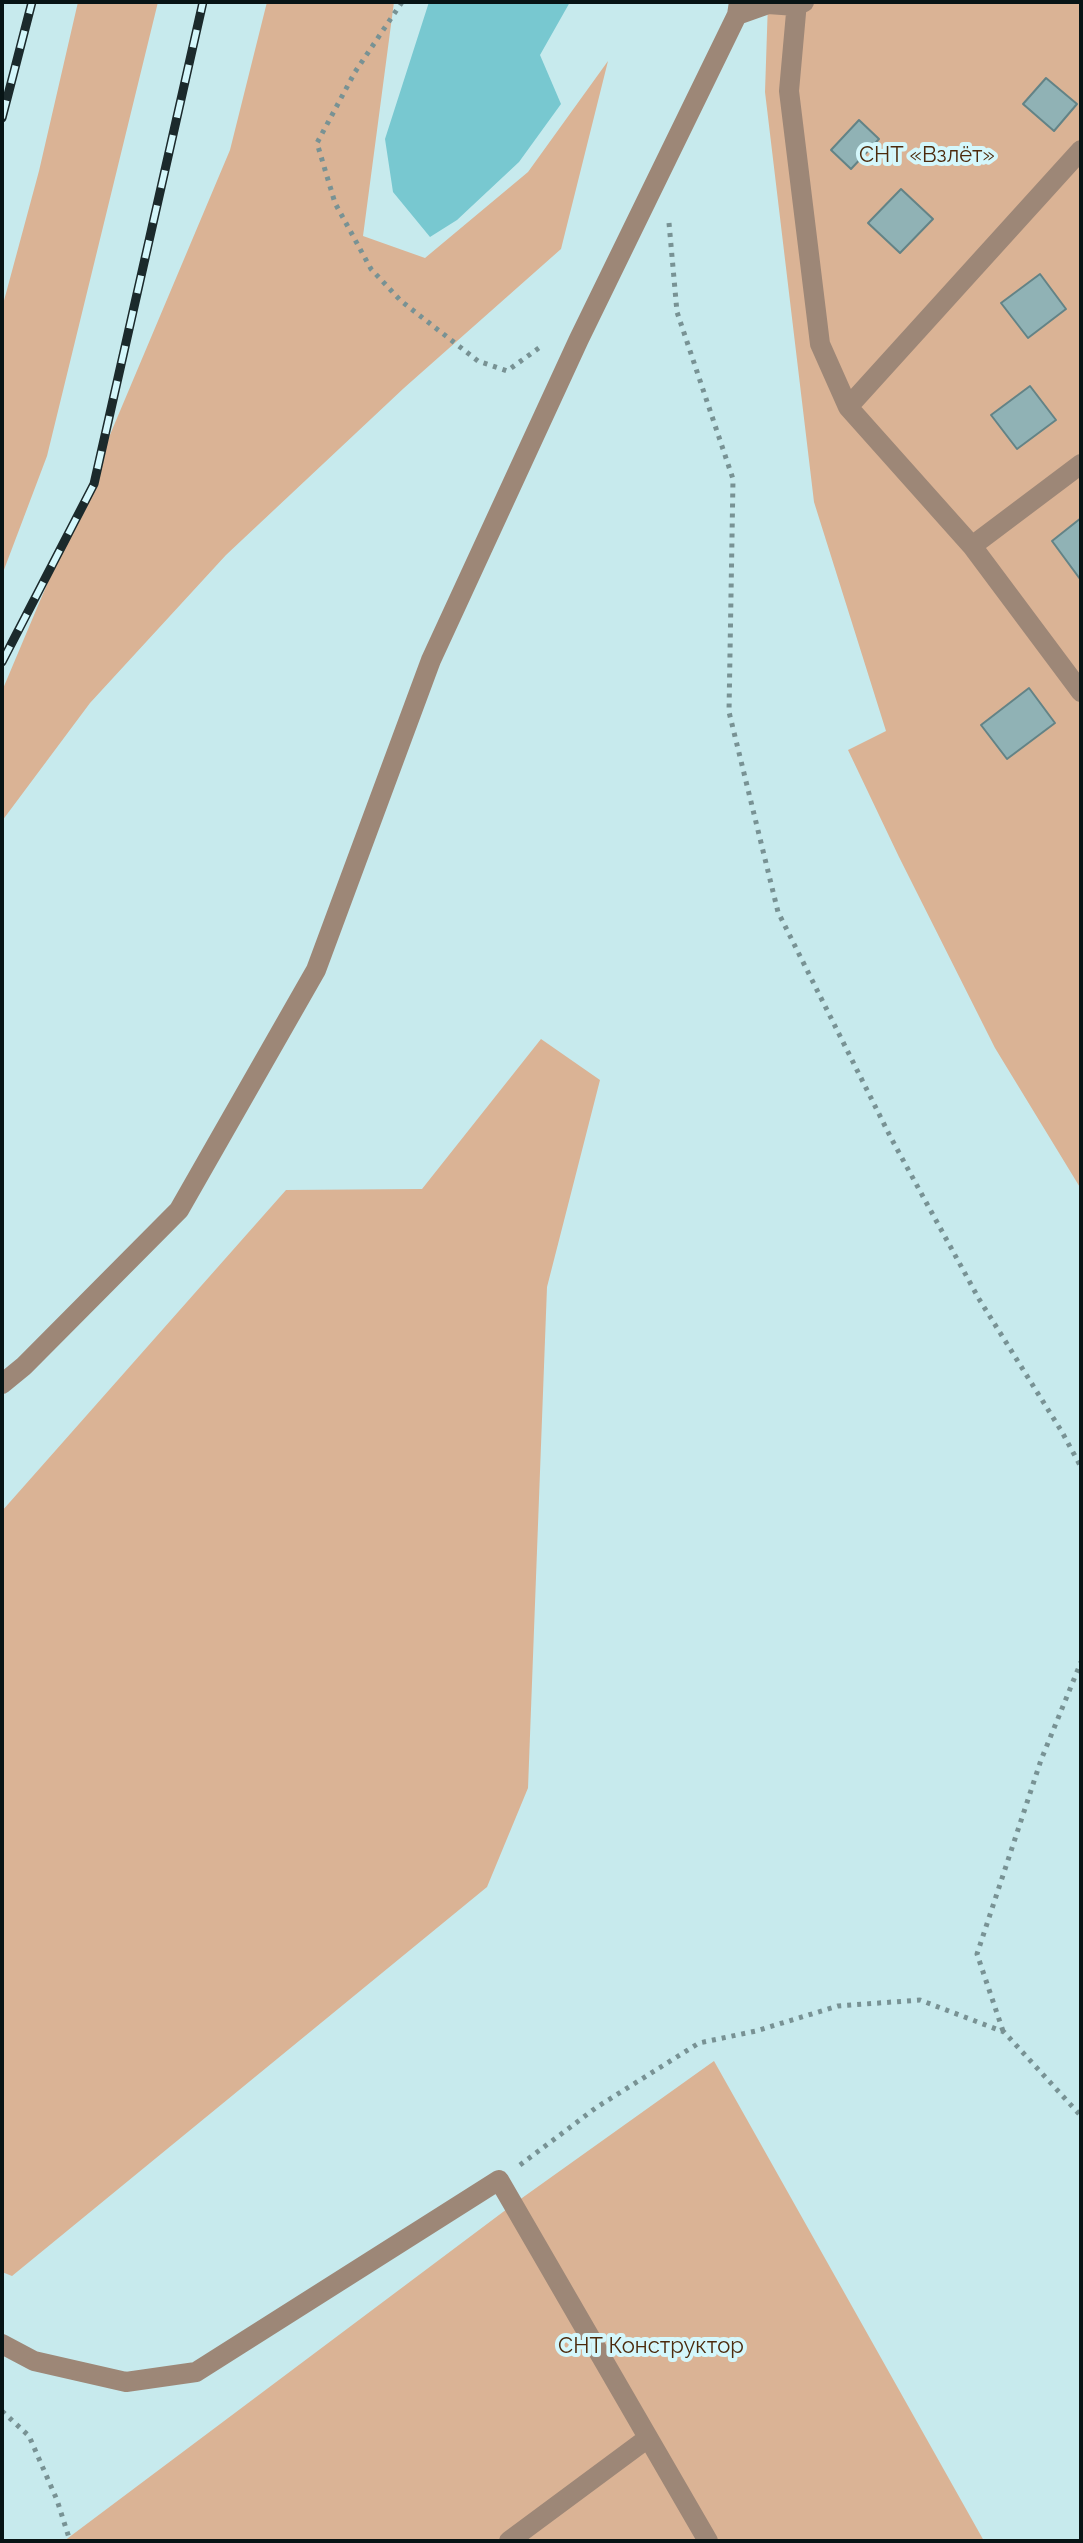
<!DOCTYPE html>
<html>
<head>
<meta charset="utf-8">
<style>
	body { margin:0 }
	#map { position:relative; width:1083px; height:2543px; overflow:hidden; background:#c7eaed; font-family:Raleway,sans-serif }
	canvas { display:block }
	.frame { position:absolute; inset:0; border:4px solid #071415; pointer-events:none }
</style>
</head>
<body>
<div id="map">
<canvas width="1083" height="2543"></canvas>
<div class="frame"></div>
</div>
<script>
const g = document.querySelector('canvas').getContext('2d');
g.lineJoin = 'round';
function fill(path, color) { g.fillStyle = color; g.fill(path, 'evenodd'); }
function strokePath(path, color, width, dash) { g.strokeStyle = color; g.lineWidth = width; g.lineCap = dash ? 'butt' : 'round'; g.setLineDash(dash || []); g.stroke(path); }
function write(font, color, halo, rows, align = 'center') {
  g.font = font + ' Raleway,sans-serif'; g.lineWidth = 8; g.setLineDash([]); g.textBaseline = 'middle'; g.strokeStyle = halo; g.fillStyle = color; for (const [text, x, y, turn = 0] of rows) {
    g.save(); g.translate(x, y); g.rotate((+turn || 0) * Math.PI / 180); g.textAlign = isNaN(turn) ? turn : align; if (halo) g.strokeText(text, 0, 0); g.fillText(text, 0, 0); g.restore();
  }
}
const green = new Path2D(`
	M78,2H158L47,456L2,575V308L39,171Z
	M267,2H394L363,236L425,258L528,172L608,61L561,249L404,388L226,555L90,703L2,821V691L230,150Z
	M768,2H1081V1189L995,1048L899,857L848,750L886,731L814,502L765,92Z
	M541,1039L600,1080L547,1287L528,1788L487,1887L12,2276L2,2272V1511L286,1190L422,1189Z
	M714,2061L984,2541H64L515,2203Z`);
const water = new Path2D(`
	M429,2H570L540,55L561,104L519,162L457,220L430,237L393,192L385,139Z`);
const building = new Path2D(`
	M1046,78L1077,104L1054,131L1023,104Z
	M859,120L879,139L851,169L831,150Z
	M901,189L933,219L900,253L868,223Z
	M1040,274L1066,309L1028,338L1001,303Z
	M1030,386L1056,420L1017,449L991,415Z
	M1081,518V578L1080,579L1052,541Z
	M1029,688L1055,723L1007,759L981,725Z`);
const path = new Path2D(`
	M402,2L355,72L317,143L335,203L371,269L401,301L478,361L507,371L543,345
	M669,223L677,312L733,479L729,712L778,912L891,1138L979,1299L1062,1432L1081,1467
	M1003,2031L977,1954L1041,1760L1081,1662
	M520,2165L597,2107L699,2043L756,2031L838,2006L920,2000L1004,2032L1081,2116
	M2,2411L29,2436L57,2500L70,2541`);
const minor = new Path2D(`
	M797,2L789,91L820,344L848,407L972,546L1081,692
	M737,15L768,4L796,6L804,2
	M848,407L1081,150
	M972,546L1081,464
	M2,1384L24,1366L179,1210L316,970L431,660L579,339L737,15L739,2
	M2,2344L34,2361L126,2382L196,2372L499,2180L708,2541
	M509,2541L648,2438`);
const rail = new Path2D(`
	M2,118L32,2
	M2,662L94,484L203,2`);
const parkNames = [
	["СНТ «Взлёт»",927,155],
	["СНТ Конструктор",651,2346]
];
fill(green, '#dab395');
fill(water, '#78c8d0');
fill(building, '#90b2b5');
strokePath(building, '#638386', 2);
strokePath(path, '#789294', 5, [4, 6]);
strokePath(minor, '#9d8777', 20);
strokePath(rail, '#1b2a2c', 9);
strokePath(rail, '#d4f7fb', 6, [18]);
write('22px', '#4c2a0c', '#d4f7fb', parkNames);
</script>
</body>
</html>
